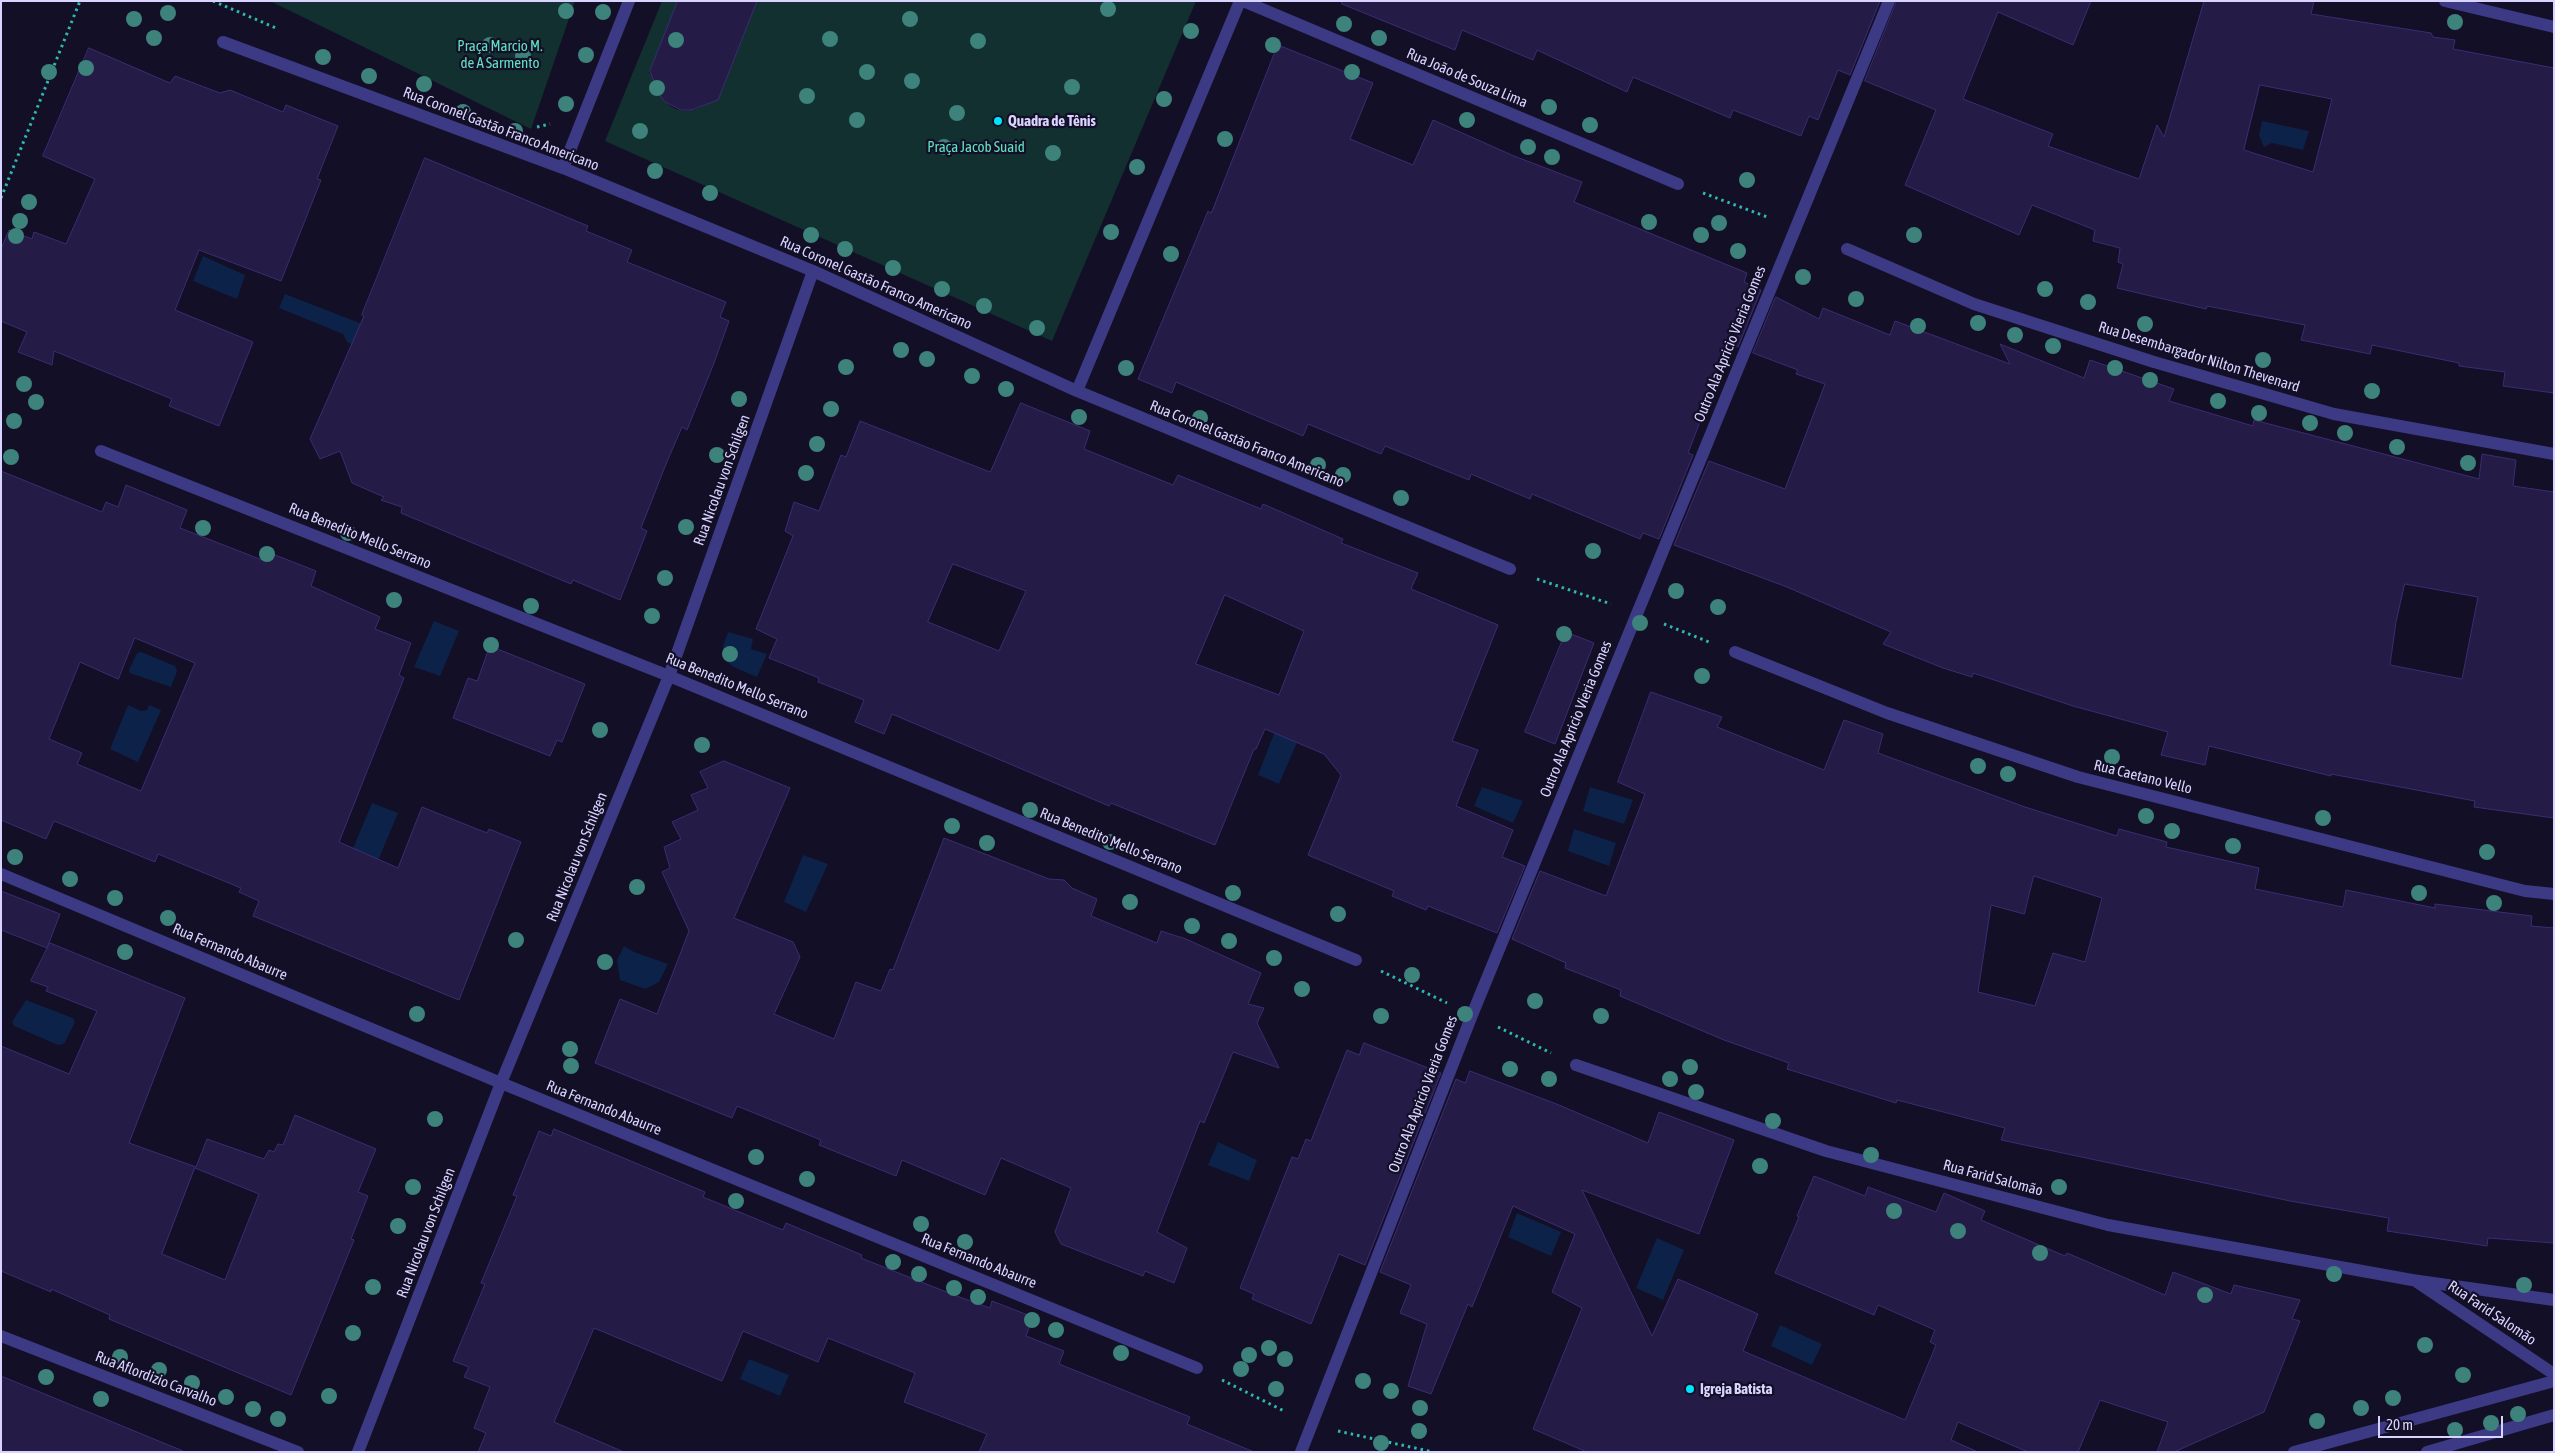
<!DOCTYPE html>
<html>
<head>
<meta charset="utf-8">
<style>
	body { margin:0 }
	#map { position:relative; width:2555px; height:1453px; overflow:hidden; background:#130f26; font-family:"Asap Condensed",sans-serif }
	canvas { display:block }
	.frame { position:absolute; inset:0; border:2px solid #d9d4ff; pointer-events:none }
	.scale { position:absolute; left:2378px; top:1416px; width:125px; height:22px; box-sizing:border-box; border:2px solid #d9d4ff; border-top:0; padding-left:6px; font-size:15px; line-height:18px; white-space:nowrap; color:#d9d4ff; -webkit-text-stroke:4px #130f26; paint-order:stroke }
</style>
</head>
<body>
<div id="map">
<canvas width="2555" height="1453"></canvas>
<div class="frame"></div>
<div class="scale">20 m</div>
</div>
<script>
const g = document.querySelector('canvas').getContext('2d');
g.lineJoin = 'round';
function fill(path, color) { g.fillStyle = color; g.fill(path, 'evenodd'); }
function strokePath(path, color, width, dash) { g.strokeStyle = color; g.lineWidth = width; g.lineCap = dash ? 'butt' : 'round'; g.setLineDash(dash || []); g.stroke(path); }
function write(font, color, halo, rows, align = 'center') {
  g.font = font + ' "Asap Condensed",sans-serif'; g.lineWidth = 4.5; g.setLineDash([]); g.textBaseline = 'middle'; g.strokeStyle = halo; g.fillStyle = color; for (const [text, x, y, turn = 0] of rows) {
    g.save(); g.translate(x, y); g.rotate((+turn || 0) * Math.PI / 180); g.textAlign = isNaN(turn) ? turn : align; if (halo) g.strokeText(text, 0, 0); g.fillText(text, 0, 0); g.restore();
  }
}
const green = new Path2D(`
	M270,1H575L531,129Z
	M662,1H678L649,73L655,75C656,97 672,117 696,109C705,106 709,101 718,100L757,1H1196L1052,341L605,141Z`);
const water = new Path2D(`
	M2262,121L2309,131L2303,150L2272,143L2264,147L2259,135Z
	M203,256L245,275L237,299L193,281Z
	M285,294L388,334L378,356L347,342L343,334L279,308Z
	M434,621L459,631L440,676L414,667Z
	M728,632L753,639L751,649L767,654L757,677C742,670 721,666 723,648C723,643 727,637 728,632Z
	M141,652L175,666L177,671L171,687L130,673L129,670L137,653Z
	M128,705L141,711L147,710L149,705L161,710L138,762L110,749Z
	M1275,731L1299,738L1279,784L1258,775Z
	M1482,787L1523,801L1513,823L1474,806Z
	M1590,787L1633,800L1624,824L1583,811Z
	M372,803L398,813L377,863L351,853Z
	M1574,829L1616,843L1609,866L1568,851Z
	M803,855L828,864L806,912L784,902Z
	M624,946L634,952L668,964L659,982L645,989L620,980L617,960Z
	M26,1000L73,1018L75,1022L64,1044L58,1045L14,1026L12,1022Z
	M1218,1142L1257,1160L1249,1181L1208,1165Z
	M1517,1213L1561,1232L1551,1256L1508,1237Z
	M1657,1238L1684,1250L1663,1300L1636,1288Z
	M1780,1325L1822,1344L1812,1365L1771,1346Z
	M749,1359L789,1375L780,1396L740,1379Z`);
const building = new Path2D(`
	M678,1H757L718,100L691,110H681L665,102L658,93L650,71Z
	M1342,1H1880L1850,75L1838,70L1818,120L1809,116L1801,136L1733,110L1730,118L1633,77L1627,92L1537,50L1533,60L1462,30L1455,50L1342,4Z
	M1897,1H2091L2073,45L1998,12L1963,99L2053,134L2048,146L2139,179L2157,125L2164,137L2204,1H2314L2311,14L2431,33L2433,37L2455,40L2453,49L2554,68V393L2503,386L2505,372L2459,366V363L2372,345L2370,354L2301,340L2305,325L2207,306L2206,309L2117,288L2123,264L2118,262L2120,248L2093,241L2095,230L2032,205L2019,235L1905,185L1936,110L1865,81ZM2260,85L2332,99L2313,172L2244,150Z
	M1278,45L1373,83L1350,139L1413,165L1433,120L1514,156L1582,182L1574,202L1747,273L1744,282L1761,290L1738,347L1730,344L1688,453L1693,455L1659,539L1643,533L1640,539L1532,494L1530,499L1471,474L1469,480L1385,446L1381,454L1308,424L1303,436L1176,382L1172,393L1138,379L1208,211L1211,213Z
	M89,48L170,83L175,76L220,93L230,90L283,112L286,105L338,126L317,179L321,180L281,281L199,250L175,310L253,342L219,426L169,406L172,399L54,351L52,365L18,352L27,332L1,321V249L9,230L32,239L34,232L66,244L95,179L43,156Z
	M425,158L588,226L586,231L632,250L627,262L726,302L720,317L729,321L714,363L687,430L682,427L666,464L641,528L647,531L620,600L573,580L571,584L401,513L402,507L381,500L384,497L352,483L340,451L320,459L310,439L364,316L362,315Z
	M1776,297L1819,319L1823,308L1890,335L1895,321L2010,364L2000,344L2084,378L2090,360L2174,389L2169,401L2253,426L2254,420L2479,479L2482,454L2516,460L2513,486L2554,492V818L2474,807L2475,801L2331,774V776L2209,746L2205,765L2161,755L2168,732L2073,706L1973,673L1972,677L1943,668L1883,644L1891,632L1787,587L1674,545L1709,461L1785,489L1825,384L1796,374L1798,370L1753,353ZM2405,584L2478,597L2462,679L2390,665L2396,622Z
	M1021,403L1090,431L1084,449L1173,485L1178,475L1261,509L1263,504L1343,539L1341,543L1418,573L1411,589L1498,625L1452,741L1478,750L1456,806L1513,830L1502,857L1525,866L1497,933L1428,906L1426,910L1392,896L1394,891L1308,855L1341,775L1324,754L1265,729L1256,749H1254L1215,845L1111,803L1109,806L892,714L884,734L855,722L864,700L818,682L819,678L769,658L777,639L756,629L793,536L785,531L794,502L819,511L841,455L846,457L860,421L990,472ZM953,564L1026,591L999,651L928,622ZM1225,595L1304,631L1279,695L1196,664Z
	M1,471L102,512L106,502L118,507L126,485L187,510L180,528L262,560L265,551L316,571L311,586L380,617L375,629L411,643L399,675L404,678L339,842L398,868L422,807L487,833L489,829L521,842L459,1000L253,916L259,901L239,892L241,888L158,854L155,862L54,821L46,839L1,820ZM135,638L195,663L141,791L77,764L82,753L49,739L80,662L118,679Z
	M1566,632L1594,643L1555,744L1525,732Z
	M490,646L585,684L562,742L557,740L550,756L453,718L468,678L477,681Z
	M1651,692L1722,717L1717,727L1824,770L1844,720L1883,734L1878,753L2025,807L2117,836L2119,829L2167,842L2166,847L2259,868L2255,889L2343,907L2346,890L2435,908V904L2532,916L2531,926L2554,928V1243L2488,1238L2487,1246L2387,1231L2389,1218L2290,1201L2001,1140L2005,1128L1897,1100L1896,1103L1787,1069L1789,1063L1724,1040L1620,996L1621,990L1565,968L1566,963L1512,939L1540,871L1606,896L1645,794L1618,782ZM2034,876L2102,898L2085,962L2053,953L2035,1006L1978,992L1991,905L2024,914Z
	M724,761L790,788L734,918L793,942L800,957L774,1014L834,1039L856,982L881,991L890,969L893,970L944,838L1049,879L1064,880L1072,888L1097,899L1091,916L1157,943L1161,931L1186,939L1261,973L1248,1004L1264,1008L1257,1023L1279,1068L1233,1052L1204,1123L1200,1121L1157,1232L1187,1248L1174,1283L1145,1271L1143,1276L1061,1244L1055,1232L1071,1188L1001,1158L985,1195L902,1160L896,1176L819,1145L821,1140L737,1106L732,1118L595,1063L620,999L657,1014L689,931L662,872L670,868L664,847L681,839L672,822L698,810L691,795L708,788L700,772Z
	M1,891L60,914L47,948L1,930Z
	M50,943L185,998L129,1143L196,1167L207,1139L264,1159L269,1150L274,1152L278,1144L283,1145L295,1115L376,1149L358,1192L368,1196L351,1239L354,1240L291,1395L109,1319L110,1315L51,1289V1292L1,1271V1046L69,1074L97,1011L46,991L48,987L31,981ZM195,1168L259,1194L225,1280L162,1254Z
	M1364,1043L1441,1073L1365,1265L1339,1254L1311,1324L1252,1299L1254,1294L1240,1288L1292,1157L1298,1159L1306,1139L1311,1141L1347,1050L1359,1055Z
	M1470,1071L1559,1105L1648,1143L1659,1112L1734,1140L1699,1234L1582,1190L1652,1336L1678,1279L1758,1314L1743,1351L1905,1420L1936,1345L1930,1342L1935,1330L1878,1305L1874,1315L1775,1273L1799,1217L1797,1216L1814,1176L1865,1196L1868,1187L1936,1212L1944,1193L1985,1211L1981,1220L2065,1256L2067,1253L2165,1295L2173,1272L2231,1294L2234,1285L2300,1300L2292,1319L2300,1321L2264,1412L2174,1452H2157L2168,1422L2100,1400L2078,1452H2028L1958,1422L1951,1440L1978,1452H1587L1533,1429L1582,1308L1552,1292L1575,1234L1513,1206L1472,1307L1468,1304L1431,1394L1408,1386L1427,1324L1400,1313L1411,1285L1380,1272L1456,1079L1465,1083Z
	M554,1129L705,1192L703,1197L783,1230L786,1223L862,1255L861,1258L954,1295L990,1308L992,1301L1033,1317L1026,1336L1064,1351L1059,1364L1190,1417L1187,1424L1254,1452H979L987,1434L904,1402L915,1373L828,1338L818,1362L743,1331L722,1381L594,1328L554,1422L624,1452H478L486,1433L474,1428L490,1387L464,1377L469,1367L453,1361L485,1284L481,1283L517,1196L513,1195L539,1131L551,1136Z
	M1,1376L183,1451L182,1452H1Z`);
const path = new Path2D(`
	M213,1L276,28
	M537,127L550,124
	M1703,193L1770,218
	M1,198L80,1
	M1537,579L1611,604
	M1664,624L1709,642
	M1381,971L1447,1003
	M1498,1027L1551,1053
	M1222,1380L1286,1412
	M1338,1431L1433,1452`);
const pedestrian = new Path2D(`
	M1301,1452L1472,1015L1889,1`);
const minor = new Path2D(`
	M1243,1L1678,184
	M2445,1L2554,27
	M223,42L563,168L813,271L1077,391L1510,569
	M563,168L629,1
	M1847,249L1974,304L2154,362L2334,414L2554,454
	M1077,391L1240,1
	M101,451L669,676L1356,960
	M1735,652L1887,713L2078,777L2525,891L2554,894
	M1,874L501,1083L1197,1368
	M1576,1065L1826,1151L2108,1225L2412,1280L2554,1300
	M2417,1282L2554,1374
	M1,1336L298,1452
	M358,1452L501,1083L669,676L813,271`);
const tertiary = new Path2D(`
	M2294,1452L2554,1381
	M2427,1452L2554,1415`);
const trees = [
	[1108,9],
	[566,11],
	[603,12],
	[168,13],
	[134,19],
	[910,19],
	[2455,22],
	[1344,24],
	[1191,31],
	[154,38],
	[1379,38],
	[830,39],
	[676,40],
	[978,41],
	[490,45],
	[1273,45],
	[586,55],
	[523,56],
	[323,57],
	[86,68],
	[49,72],
	[867,72],
	[1352,72],
	[369,76],
	[912,81],
	[424,84],
	[1072,87],
	[657,88],
	[807,96],
	[1164,99],
	[566,104],
	[1549,107],
	[463,112],
	[957,113],
	[857,120],
	[1467,120],
	[1590,125],
	[515,131],
	[640,131],
	[1225,139],
	[944,147],
	[1528,147],
	[1053,153],
	[1552,157],
	[1137,167],
	[655,171],
	[1747,180],
	[710,193],
	[29,202],
	[20,221],
	[1649,222],
	[1719,223],
	[1111,232],
	[811,235],
	[1701,235],
	[1914,235],
	[16,236],
	[845,249],
	[1738,251],
	[1171,254],
	[893,268],
	[1803,277],
	[942,289],
	[2045,289],
	[1856,299],
	[2088,302],
	[984,306],
	[1978,323],
	[2145,324],
	[1918,326],
	[1037,328],
	[2015,335],
	[2053,346],
	[901,350],
	[927,359],
	[2263,360],
	[846,367],
	[1126,368],
	[2115,368],
	[972,376],
	[2150,380],
	[24,384],
	[1006,389],
	[2372,391],
	[739,399],
	[2218,401],
	[36,402],
	[831,409],
	[2259,413],
	[1079,417],
	[1200,418],
	[14,421],
	[2310,423],
	[2345,433],
	[817,444],
	[2397,447],
	[717,455],
	[11,457],
	[2468,463],
	[1318,465],
	[806,473],
	[1343,475],
	[1401,498],
	[686,527],
	[203,528],
	[348,533],
	[1593,551],
	[267,554],
	[665,578],
	[1676,591],
	[394,600],
	[531,606],
	[1718,607],
	[652,616],
	[1640,623],
	[1564,634],
	[491,645],
	[730,654],
	[1702,676],
	[600,730],
	[702,745],
	[2112,757],
	[1978,766],
	[2008,774],
	[1030,810],
	[2146,816],
	[2323,818],
	[952,826],
	[2172,831],
	[1110,842],
	[987,843],
	[2233,846],
	[2487,852],
	[15,857],
	[70,879],
	[637,887],
	[1233,893],
	[2419,893],
	[115,898],
	[1130,902],
	[2494,903],
	[1338,914],
	[168,918],
	[1192,926],
	[516,940],
	[1229,941],
	[125,952],
	[1274,958],
	[605,962],
	[1412,975],
	[1302,989],
	[1535,1001],
	[417,1014],
	[1465,1014],
	[1381,1016],
	[1601,1016],
	[570,1049],
	[571,1066],
	[1690,1067],
	[1510,1069],
	[1549,1079],
	[1670,1079],
	[1696,1092],
	[435,1119],
	[1773,1121],
	[1871,1155],
	[756,1157],
	[1760,1166],
	[807,1179],
	[413,1187],
	[2059,1187],
	[736,1201],
	[1894,1211],
	[921,1224],
	[398,1226],
	[1958,1231],
	[965,1242],
	[2040,1253],
	[893,1262],
	[919,1274],
	[2334,1274],
	[2524,1285],
	[373,1287],
	[954,1288],
	[2205,1295],
	[978,1297],
	[1032,1320],
	[1056,1330],
	[353,1333],
	[2425,1345],
	[1269,1348],
	[1121,1353],
	[1249,1355],
	[120,1357],
	[1285,1359],
	[1241,1369],
	[159,1370],
	[2463,1375],
	[46,1377],
	[1363,1381],
	[192,1383],
	[1276,1389],
	[1391,1391],
	[329,1396],
	[226,1397],
	[2393,1398],
	[101,1399],
	[1420,1408],
	[2361,1408],
	[253,1409],
	[2518,1414],
	[278,1419],
	[2317,1421],
	[2491,1423],
	[2455,1430],
	[1419,1431],
	[1381,1443]
];
const markers = [
	[998,121,5,"#00e5ff"],
	[1690,1389,5,"#00e5ff"]
];
const parkNames = [
	["Praça Marcio M.",500,46],
	["de A Sarmento",500,63],
	["Praça Jacob Suaid",976,147]
];
const streetNames = [
	["Rua João de Souza Lima",1467,78,23],
	["Rua Coronel Gastão Franco Americano",501,129,21],
	["Rua Coronel Gastão Franco Americano",876,283,24],
	["Outro Ala Apricio Vieria Gomes",1730,344,-68],
	["Rua Desembargador Nilton Thevenard",2199,357,17],
	["Rua Coronel Gastão Franco Americano",1247,444,22],
	["Rua Nicolau von Schilgen",722,480,-70],
	["Rua Benedito Mello Serrano",360,536,22],
	["Rua Benedito Mello Serrano",737,686,22],
	["Outro Ala Apricio Vieria Gomes",1576,719,-68],
	["Rua Caetano Vello",2143,777,14],
	["Rua Benedito Mello Serrano",1111,841,22],
	["Rua Nicolau von Schilgen",577,857,-68],
	["Rua Fernando Abaurre",230,952,23],
	["Outro Ala Apricio Vieria Gomes",1423,1094,-69],
	["Rua Fernando Abaurre",604,1108,22],
	["Rua Farid Salomão",1993,1178,15],
	["Rua Nicolau von Schilgen",426,1233,-69],
	["Rua Fernando Abaurre",979,1261,22],
	["Rua Farid Salomão",2492,1313,34],
	["Rua Aflordizio Carvalho",156,1379,21]
];
const poiNames = [
	["Quadra de Tênis",1008,121],
	["Igreja Batista",1700,1389]
];
fill(green, '#12302f');
fill(water, '#0c2248');
fill(building, '#241b47');
strokePath(building, '#3b2d73', 1);
strokePath(path, '#2fb8b0', 3, [2.5, 4]);
strokePath(pedestrian, '#3d3a85', 12);
strokePath(minor, '#3d3a85', 12);
strokePath(tertiary, '#3d3a85', 12);
g.fillStyle = '#3d827b';
for (const [x, y] of trees) { g.beginPath(); g.arc(x, y, 8, 0, 2 * Math.PI); g.fill(); }
for (const [x, y, r, color] of markers) { const dot = new Path2D(); dot.arc(x, y, r, 0, 2 * Math.PI); g.fillStyle = color; g.fill(dot); strokePath(dot, '#130f26', 2); }
write('15px', '#5fe0c0', '#130f26', parkNames);
write('15px', '#d9d4ff', '#130f26', streetNames);
write('bold 15px', '#d9d4ff', '#130f26', poiNames, 'left');
</script>
</body>
</html>
